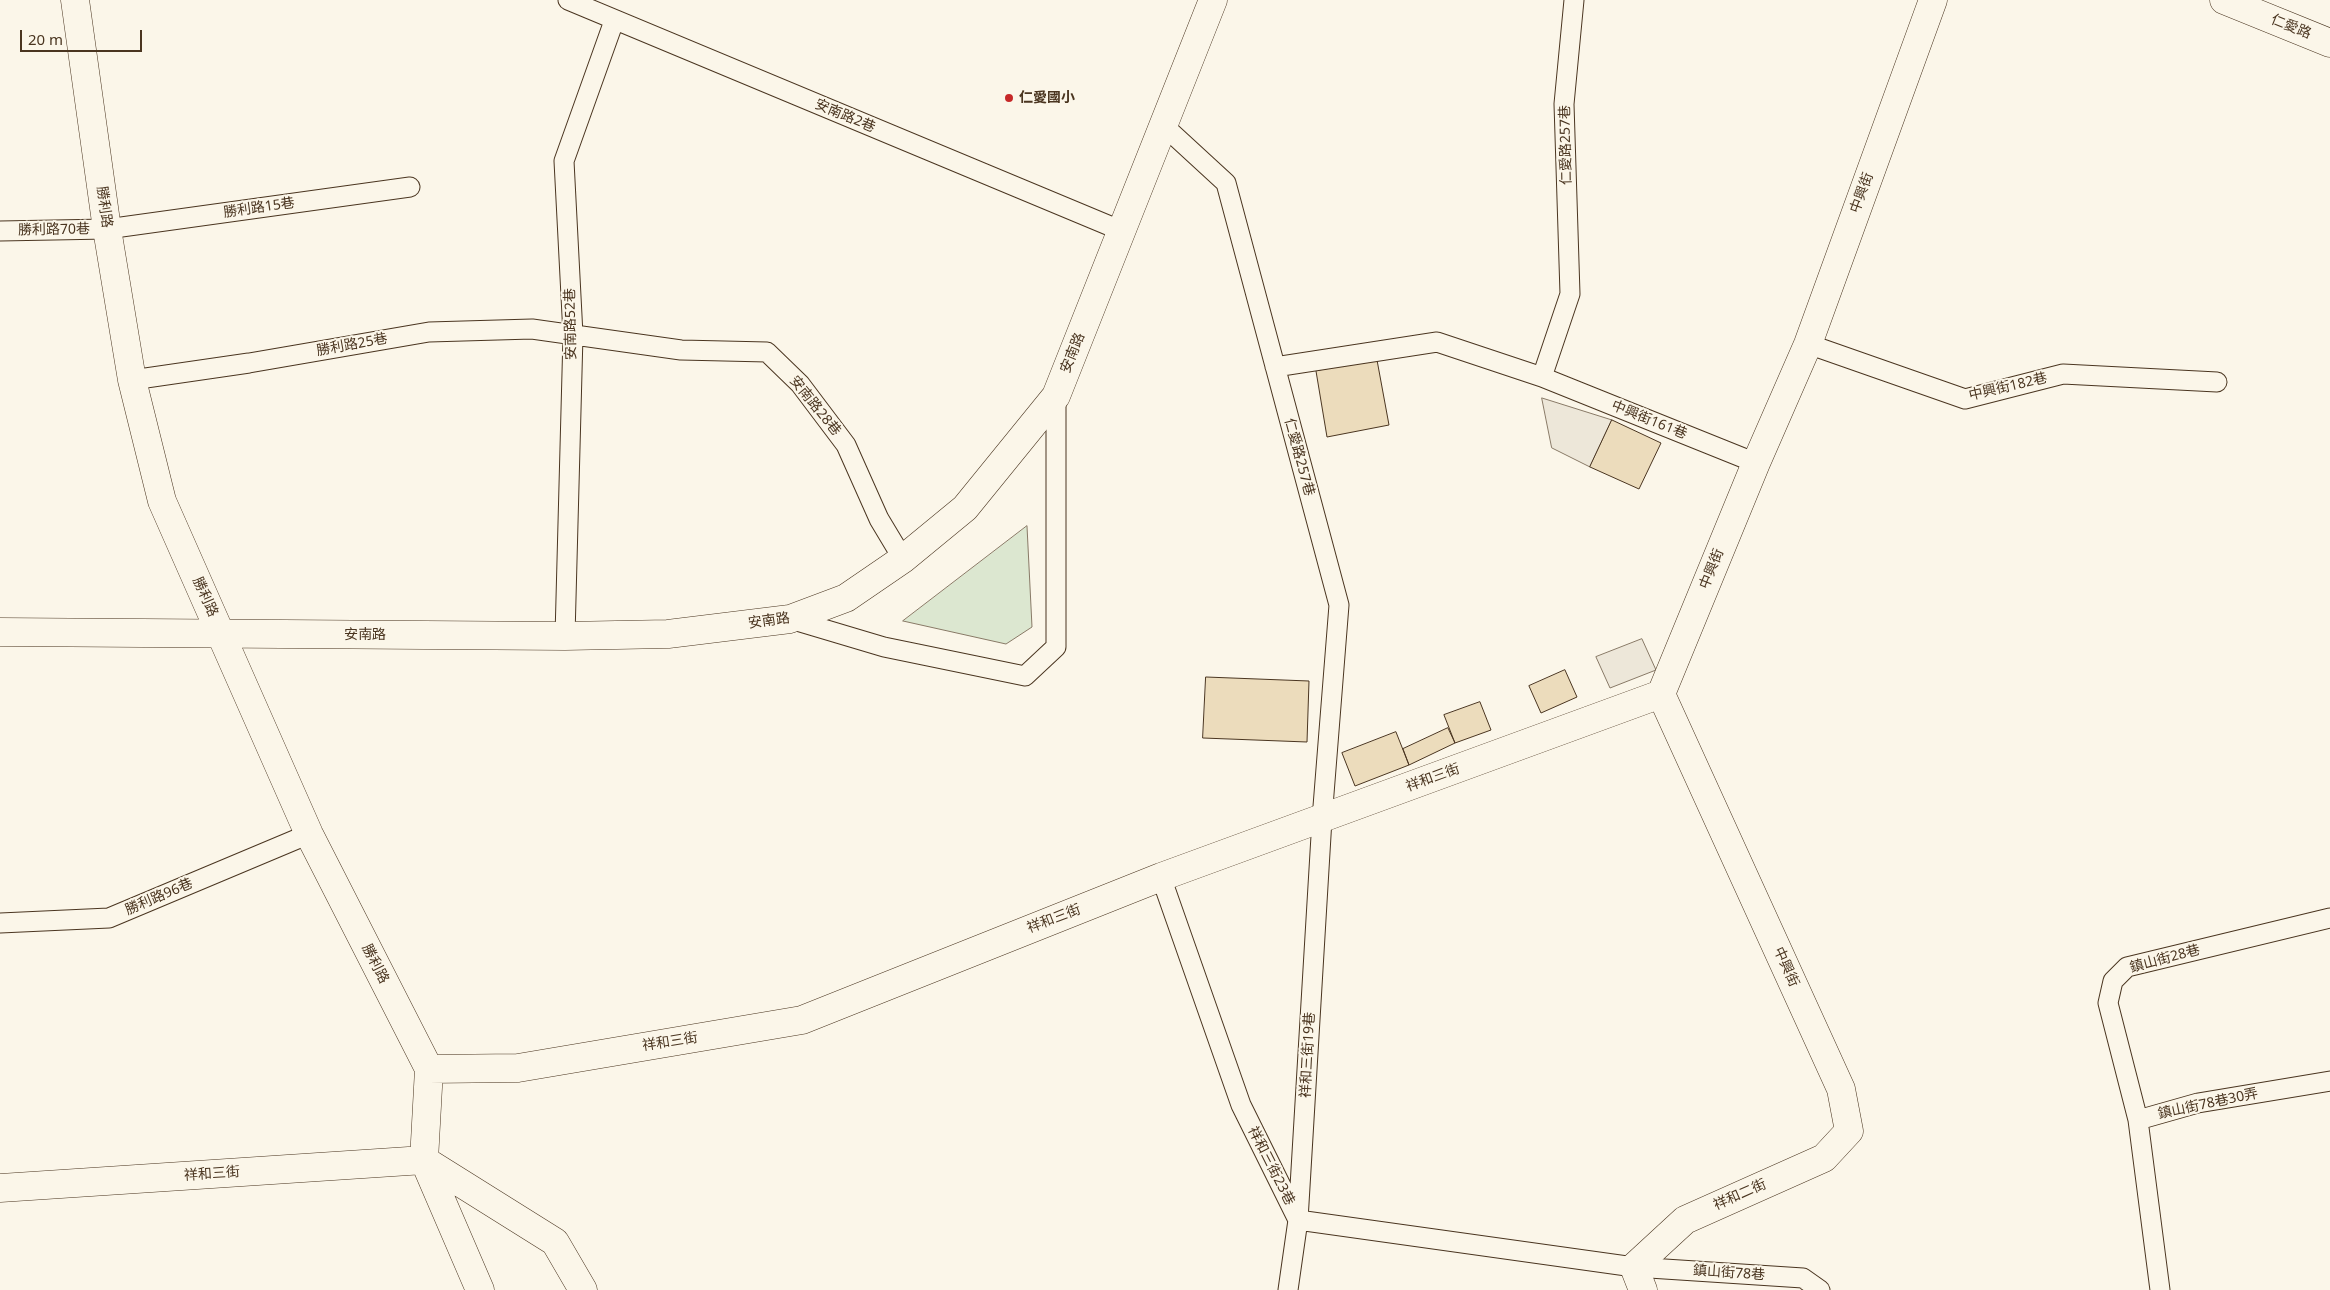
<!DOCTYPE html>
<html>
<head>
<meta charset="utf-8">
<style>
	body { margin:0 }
	#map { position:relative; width:2330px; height:1290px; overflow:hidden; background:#fbf6e9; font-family:"Noto Sans",sans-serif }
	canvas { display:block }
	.scale { position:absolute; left:20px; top:30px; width:122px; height:22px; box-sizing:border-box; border:2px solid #4a3520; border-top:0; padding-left:6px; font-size:15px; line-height:18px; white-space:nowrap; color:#4a3520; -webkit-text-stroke:4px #fbf6e9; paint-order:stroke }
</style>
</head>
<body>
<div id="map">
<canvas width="2330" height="1290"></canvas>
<div class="scale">20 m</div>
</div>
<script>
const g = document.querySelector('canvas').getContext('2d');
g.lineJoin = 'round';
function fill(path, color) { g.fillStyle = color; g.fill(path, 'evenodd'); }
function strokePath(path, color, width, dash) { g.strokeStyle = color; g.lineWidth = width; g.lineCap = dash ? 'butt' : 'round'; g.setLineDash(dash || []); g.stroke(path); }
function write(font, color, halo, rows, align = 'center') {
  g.font = font + ' "Noto Sans","Noto Sans TC",sans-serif'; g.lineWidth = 4; g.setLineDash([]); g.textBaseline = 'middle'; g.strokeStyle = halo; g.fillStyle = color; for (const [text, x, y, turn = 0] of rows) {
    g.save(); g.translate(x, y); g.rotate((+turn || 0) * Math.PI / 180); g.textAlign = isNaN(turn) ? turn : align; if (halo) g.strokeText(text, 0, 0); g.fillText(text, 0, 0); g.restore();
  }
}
const green = new Path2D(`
	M1027,526L1032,627L1006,644L903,621Z`);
const parking = new Path2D(`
	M1542,398L1612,420L1590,467L1552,448Z
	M1642,639L1656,670L1610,688L1596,657Z`);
const building = new Path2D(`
	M1377,360L1389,425L1327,437L1316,371Z
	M1612,420L1661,443L1639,489L1590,467Z
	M1565,670L1577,697L1541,713L1529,686Z
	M1206,677L1309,681L1307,742L1203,738Z
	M1480,702L1491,730L1455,743L1444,715Z
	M1448,728L1455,743L1409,765L1403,749Z
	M1396,732L1409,765L1355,786L1342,753Z`);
const service = new Path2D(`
	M568,0L1122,231
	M1164,126L1226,183L1339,605L1322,819L1298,1220L1288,1290
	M0,231L107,229L410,187
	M1808,344L1965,399L2063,374L2217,382
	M1275,367L1437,342L1542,377L1756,463
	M1542,377L1570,294L1564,104L1574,0
	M132,380L249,363L429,332L532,329L681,350L767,352L800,384L846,445L879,519L903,559
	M790,619L884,647L1025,676L1056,647V396
	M565,636L573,335L564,161L614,21
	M1161,877L1241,1105L1298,1220L1634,1267L1803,1278L1820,1290
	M0,923L109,918L309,834
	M2138,1120L2108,1003L2113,981L2127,967L2330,918
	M2160,1290L2138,1120L2198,1103L2330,1081`);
const minor = new Path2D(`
	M75,0L107,229L132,380L162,501L309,834L429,1069L424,1160L480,1290
	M2224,0L2330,43
	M0,632L565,636L668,634L790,619L846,598L903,559L965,508L1056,396L1213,0
	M429,1069L518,1068L802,1020L1161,877L1661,694
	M424,1160L555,1242L583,1290
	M0,1188L424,1160
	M1643,1290L1634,1267L1685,1220L1824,1158L1849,1131L1841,1089L1661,694L1756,463L1808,344L1933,0`);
const markers = [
	[1009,98,5,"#c62828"]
];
const streetNames = [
	["仁愛路",2291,27,22],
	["安南路2巷",845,116,23],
	["仁愛路257巷",1566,145,-91],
	["中興街",1862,193,-70],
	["勝利路",104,207,82],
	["勝利路15巷",259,208,-8],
	["勝利路70巷",54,230,-1],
	["安南路52巷",571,324,-91],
	["勝利路25巷",352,345,-10],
	["安南路",1073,353,-68],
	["中興街182巷",2008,387,-13],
	["安南路28巷",815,406,51],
	["中興街161巷",1649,420,22],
	["仁愛路257巷",1299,457,75],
	["中興街",1712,569,-68],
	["勝利路",205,597,66],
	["安南路",769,621,-8],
	["安南路",365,635],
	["祥和三街",1433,778,-20],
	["勝利路96巷",159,897,-23],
	["祥和三街",1054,919,-21],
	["鎮山街28巷",2165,959,-15],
	["勝利路",375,964,63],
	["中興街",1786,967,66],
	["祥和三街",670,1042,-9],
	["祥和三街19巷",1308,1055,-87],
	["鎮山街78巷30弄",2208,1104,-12],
	["祥和三街23巷",1271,1166,63],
	["祥和三街",212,1174,-4],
	["祥和二街",1740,1195,-24],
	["鎮山街78巷",1729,1273,4]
];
const poiNames = [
	["仁愛國小",1019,98]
];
fill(green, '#dce7d0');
strokePath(green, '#887966', 1);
fill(parking, '#ede7d9');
strokePath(parking, '#887966', 1);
fill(building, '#ecdcbc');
strokePath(building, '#4a3520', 1);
strokePath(service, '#4a3520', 21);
strokePath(minor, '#4a3520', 29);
strokePath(service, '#fbf6e9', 19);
strokePath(minor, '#fbf6e9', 28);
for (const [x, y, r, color] of markers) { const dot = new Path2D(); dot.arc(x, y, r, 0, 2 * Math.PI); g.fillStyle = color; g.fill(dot); strokePath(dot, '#fbf6e9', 2); }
write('14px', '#4a3520', '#fbf6e9', streetNames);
write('bold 14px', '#4a3520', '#fbf6e9', poiNames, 'left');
</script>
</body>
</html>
